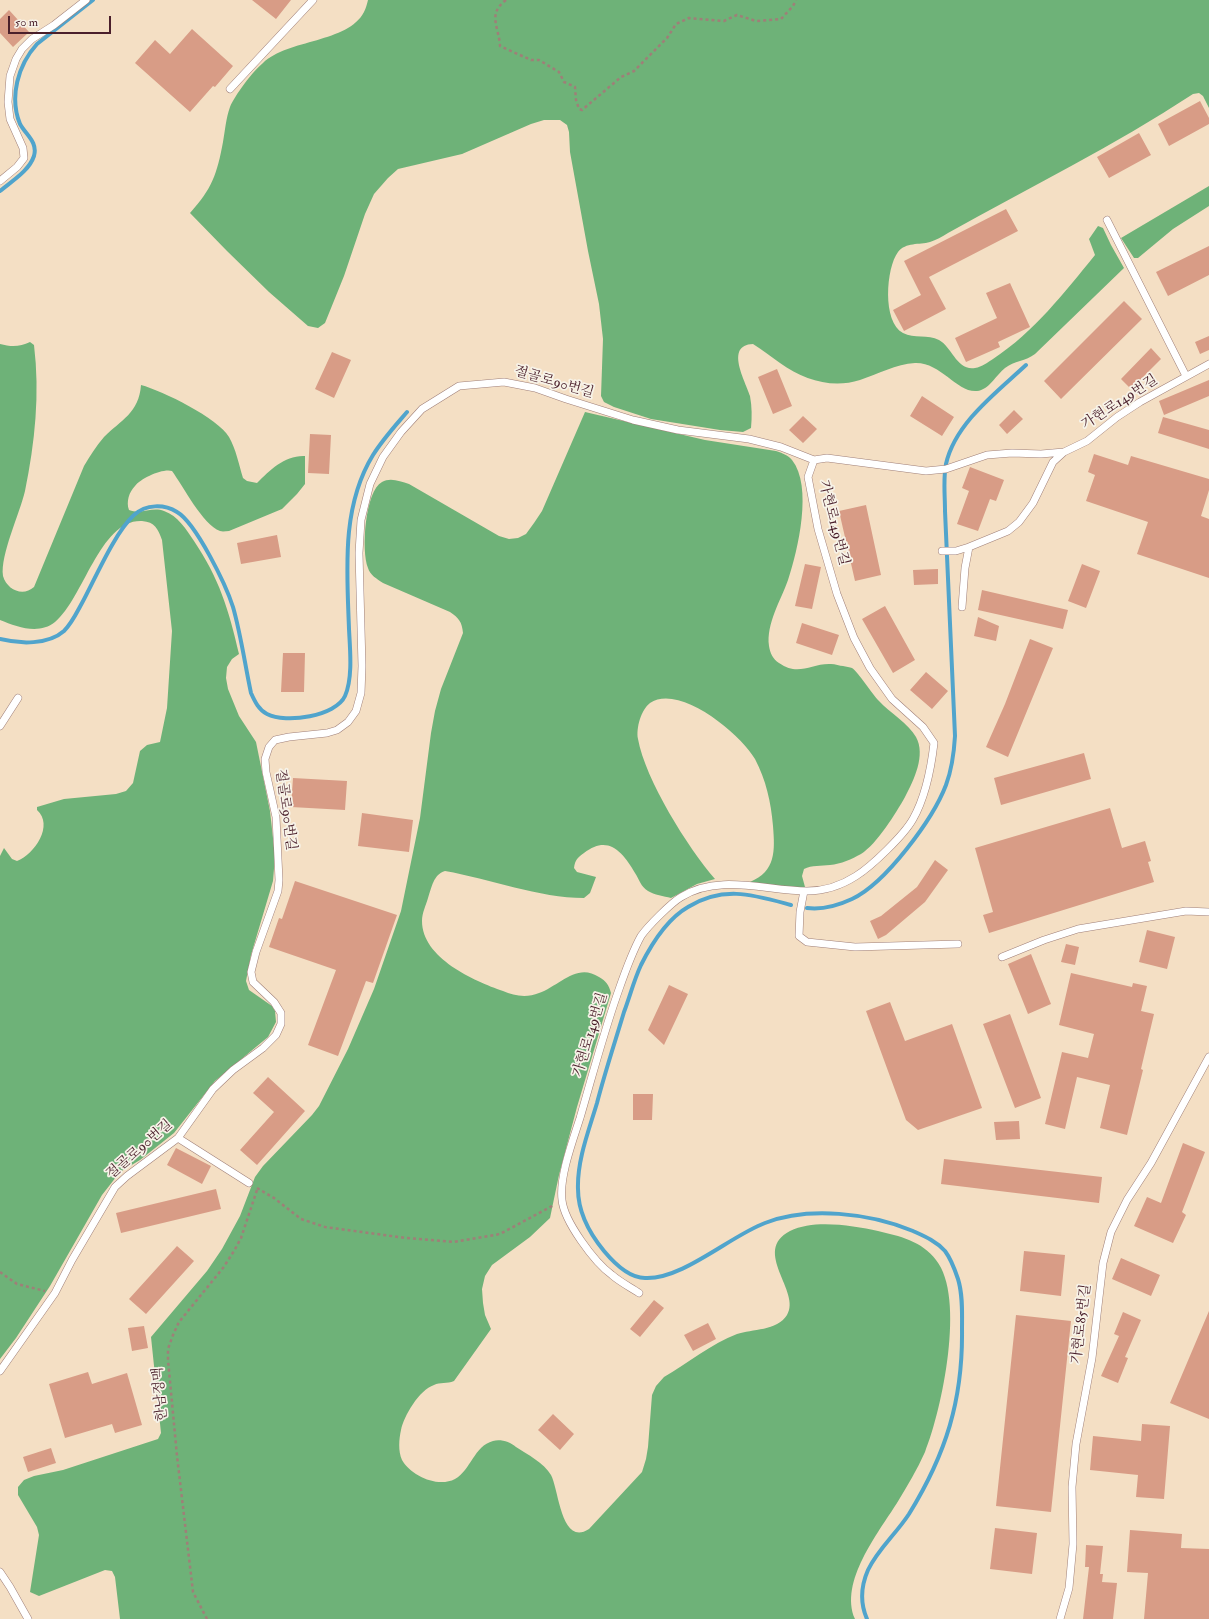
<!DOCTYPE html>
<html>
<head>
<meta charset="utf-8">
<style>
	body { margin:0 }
	#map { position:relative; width:1209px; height:1619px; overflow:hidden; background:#f4dfc4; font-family:"IM FELL Double Pica",serif }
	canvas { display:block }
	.scale { position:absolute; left:8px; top:16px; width:103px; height:18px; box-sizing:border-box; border:2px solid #4a1f2b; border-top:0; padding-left:5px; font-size:12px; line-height:14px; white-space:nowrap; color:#4a1f2b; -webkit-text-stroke:3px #f7f3e8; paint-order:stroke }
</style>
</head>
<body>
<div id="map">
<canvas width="1209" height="1619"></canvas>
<div class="scale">50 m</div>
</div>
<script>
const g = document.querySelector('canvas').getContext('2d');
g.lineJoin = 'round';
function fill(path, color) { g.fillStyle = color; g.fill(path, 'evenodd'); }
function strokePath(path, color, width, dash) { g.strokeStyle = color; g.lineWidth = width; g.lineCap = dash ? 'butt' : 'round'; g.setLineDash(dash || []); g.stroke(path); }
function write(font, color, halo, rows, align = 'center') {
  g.font = font + ' "IM FELL Double Pica","Noto Serif KR",serif'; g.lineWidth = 3.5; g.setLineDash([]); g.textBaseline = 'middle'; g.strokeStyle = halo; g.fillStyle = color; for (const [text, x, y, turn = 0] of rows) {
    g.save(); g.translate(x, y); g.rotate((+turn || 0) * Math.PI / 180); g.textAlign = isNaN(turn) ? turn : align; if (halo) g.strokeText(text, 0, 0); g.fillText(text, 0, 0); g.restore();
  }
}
const forest = new Path2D(`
	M368,0H1209V108L1203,96L1199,93L1193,94C1114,146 1030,187 948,233C942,237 936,240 930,242C919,245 906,242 898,252C886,268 882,322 903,333C914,339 928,334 939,340C952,347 957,371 975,368C982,367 988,362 993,359C1034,332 1064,293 1095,255L1089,239L1098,226L1103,228L1111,245L1124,268L1035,354C1026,361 1014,361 1005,368C996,375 989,390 977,391C957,393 941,362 915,363C896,364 878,374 860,380C832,389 804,380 780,363C771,357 763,350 753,344C724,345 746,382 750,396C752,407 752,417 751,428L743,432L720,430L651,419L614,407L604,402L601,396L603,339L599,304L588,251L570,152L569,132L567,125L560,120H544L531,124L462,154L398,169L388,178L374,194L365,214L344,276L325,323L318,328L308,326L269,292L227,251L190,213C212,189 217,174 223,142C225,131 226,118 230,107C235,95 253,71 263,63C288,39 348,43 364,12C366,8 367,4 368,0Z
	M1209,186V206L1173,229L1138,258H1134L1121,238Z
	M30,342L34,345C40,394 35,442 25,491C20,513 0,555 3,576C7,590 23,597 34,587L84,466C90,456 96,446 104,437C121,420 139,413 141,385C163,391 218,418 229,437C236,449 239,465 243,478L247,481L257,483C270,470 285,455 305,456V484L297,494L282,509L229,531C226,531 223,532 220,531C203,525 183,486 172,471C163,468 141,478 135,486C129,492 126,502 129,510C142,515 152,506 164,511C178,516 186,529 194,541C219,578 229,610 239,654L232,659L227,667L226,678L228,689L239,716L256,742L270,811L275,856L273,881L251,955L246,981L249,990L272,1006L275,1011L276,1022L268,1037L215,1081L174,1133L140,1160L120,1172L102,1195L50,1286L16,1338L0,1359V856L4,848L12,859L17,861C35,854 54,825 37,810V807L64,799L116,794L126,791L133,783L140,751L147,745L160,742L167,708L172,631L162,540C158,529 155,522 142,521C100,519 84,598 55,622C39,635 17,627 0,620V344C11,347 20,347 30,342Z
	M585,412L705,440L776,451C782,453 788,455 792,460C813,486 798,550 788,580C781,600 766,624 769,646C770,653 773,659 779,663C799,677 811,663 831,664C835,664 840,666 843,666C846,667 850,667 852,668C859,673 872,694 879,701C889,712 909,724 916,737C926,755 914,780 905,797C896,813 877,844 861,854C852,859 841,864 830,865C821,866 812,865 804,869L802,876L805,887C788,891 765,889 750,882C776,871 775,851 773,826C771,802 766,780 755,759C741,734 679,683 650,703C641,710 636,728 638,739C645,779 688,848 715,879L697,884L671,898C664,896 654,895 648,891C641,887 639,879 635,873C623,852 608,834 584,853C578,857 575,860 574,868L577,872L596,877L590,893L584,898C539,898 490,879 445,871C433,875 432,887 428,898C426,905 422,913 422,921C422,958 474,981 503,991C514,996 527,998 539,993C559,986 577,962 599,977C606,981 609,985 611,993L577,1107L559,1175L550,1218L530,1237L492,1265L485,1276L482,1289L483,1303L485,1315L491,1329L454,1381C447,1384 440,1382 434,1385C419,1390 404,1416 401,1430C399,1439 398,1451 402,1460C411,1476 438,1488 455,1479C471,1470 474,1446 493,1441C501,1439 510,1442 516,1447C527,1454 544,1463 551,1475C559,1490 561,1547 589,1529L642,1472L646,1459L648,1447L652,1395L656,1386L664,1377C687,1364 712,1343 737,1334C752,1329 777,1331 787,1315C802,1292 751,1251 790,1231C815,1219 853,1226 878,1231C899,1236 922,1241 936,1260C966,1297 942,1410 925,1452C917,1470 907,1486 897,1503C878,1533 839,1582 855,1619H120L115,1577L112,1571L105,1570L39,1596L30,1592L39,1535L37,1527L18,1495V1487L24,1480L34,1476L63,1470L158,1439L161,1433L151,1337L207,1271L222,1249L240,1216L255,1177L263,1166L312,1115L319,1106L348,1049L374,989L401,911L420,818L431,733L435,711L441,689L463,633C462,622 459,618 450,612L383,583C377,579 370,575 368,568C361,551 365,491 382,482C390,477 400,481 409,484L499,536L509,539L518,538L526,534L534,523L542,511Z`);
const stream = new Path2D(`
	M0,191C12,181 29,171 34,156C38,142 26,135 20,124C9,97 18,65 37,44L93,0
	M0,639C20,644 48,645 64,631C72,623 77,612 82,603C95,579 115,532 134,515C146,504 164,504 177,512C196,523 226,585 233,607C241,635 245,665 251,693C255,702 259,710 267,714C286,724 336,716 345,696C353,678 350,649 349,629C347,571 341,507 373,455C383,439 395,426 407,412
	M791,905C754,895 724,885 688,907C667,919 652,943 641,965C634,980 630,996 624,1012C615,1042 605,1072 597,1103C589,1130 577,1160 578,1189C578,1212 590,1234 604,1251C614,1263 629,1278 645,1278C682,1280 730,1236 765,1223C808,1206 870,1213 913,1231C924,1236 936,1241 945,1251C951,1259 955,1270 958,1279C963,1295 962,1313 962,1329C963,1400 946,1454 909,1514C896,1534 878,1549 868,1570C861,1586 860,1603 867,1619
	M807,908C823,910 837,906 852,899C886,883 933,819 946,785C952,769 954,753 955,736L945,511C945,495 943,479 946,464C955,423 997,392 1026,365`);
const building = new Path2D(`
	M252,0H291L276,19Z
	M9,10L29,32L13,47L0,33V19Z
	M192,29L233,66L215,87L213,86L190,112L135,63L155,40L170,54Z
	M1200,101L1209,118V124L1169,146L1158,124Z
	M1139,133L1151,155L1109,178L1097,157Z
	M1006,209L1018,231L929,277L946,309L904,331L893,310L921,295L904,261Z
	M1209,246V275L1168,296L1156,272Z
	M1010,283L1030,327L998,342L1000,347L966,362L955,338L997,318L986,293Z
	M1124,301L1142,319L1061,399L1044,381Z
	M1209,336V350L1200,354L1195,342Z
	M1151,348L1161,359L1131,389L1121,379Z
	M332,352L351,360L334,398L315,389Z
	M777,369L792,406L773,414L758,377Z
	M1209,380V396L1164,415L1159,401Z
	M922,396L954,417L942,436L910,416Z
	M1014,410L1023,419L1007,434L999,425Z
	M803,416L817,429L803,443L789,430Z
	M1163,417L1209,430V449L1158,433Z
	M310,434L331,435L329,474L308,473Z
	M1094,454L1128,465L1131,456L1209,479V490L1201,516L1209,519V578L1137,554L1148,522L1086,501L1095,475L1088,472Z
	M970,467L1004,480L996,501L990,499L978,531L957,524L969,491L962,488Z
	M866,505L881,575L855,581L839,511Z
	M277,535L281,557L241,564L237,543Z
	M805,564L821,567L812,609L795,606Z
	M1082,564L1100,571L1086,608L1068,601Z
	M938,569V584L914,585L913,570Z
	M982,590L1068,610L1063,629L978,610Z
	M885,606L915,660L893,673L862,619Z
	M978,617L999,626L996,641L974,636Z
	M802,623L839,635L832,655L796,643Z
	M1030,639L1053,648L1008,757L986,747L1005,704Z
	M283,653H305L304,692H281Z
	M926,672L948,691L932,709L910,690Z
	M1084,753L1091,779L1001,805L994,778Z
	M293,778L347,781L345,810L291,807Z
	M1110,808L1122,848L1145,841L1151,861L1148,862L1154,882L989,933L983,915L993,912L975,848Z
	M362,813L413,820L409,852L358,846Z
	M935,860L948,870L925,902L886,935L878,939L870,921L881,916L917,887Z
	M295,881L397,915L373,983L366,981L338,1056L308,1045L336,970L269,947L279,918L282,919Z
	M1147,930L1175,937L1167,969L1139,962Z
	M1066,944L1079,947L1075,965L1061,962Z
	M1031,954L1051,1004L1028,1014L1008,964Z
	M1071,973L1132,987L1133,983L1147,986L1141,1011L1154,1014L1141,1069L1143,1070L1127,1135L1100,1128L1110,1085L1077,1077L1065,1129L1045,1124L1062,1052L1088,1058L1094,1034L1059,1025Z
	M669,985L688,994L664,1045L648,1030Z
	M890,1002L905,1041L952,1024L982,1108L918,1130L906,1120L866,1011Z
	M1010,1014L1041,1098L1015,1108L983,1024Z
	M268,1077L305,1111L257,1165L240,1150L274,1112L253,1093Z
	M633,1094H653L652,1120H633Z
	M1019,1121L1020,1139L996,1140L994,1122Z
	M1183,1143L1205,1152L1182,1212L1186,1215L1173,1243L1134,1226L1147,1197L1161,1203Z
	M176,1148L211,1166L202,1184L167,1165Z
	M944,1159L1102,1177L1099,1203L941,1184Z
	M216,1189L221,1209L121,1233L116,1213Z
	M177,1246L194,1261L146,1314L129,1299Z
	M1024,1251L1065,1255L1061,1296L1020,1291Z
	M1121,1258L1160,1275L1151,1296L1112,1279Z
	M654,1300L664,1308L640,1337L630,1329Z
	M1209,1311V1419L1170,1403Z
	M1123,1312L1141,1320L1125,1357L1128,1358L1118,1383L1101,1376L1119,1336L1114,1334Z
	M1016,1315L1071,1321L1051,1512L996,1506Z
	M708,1323L716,1339L693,1351L684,1335Z
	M144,1326L148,1348L132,1351L128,1328Z
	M88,1372L92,1384L127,1373L142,1425L115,1433L112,1424L65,1438L49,1384Z
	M553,1414L574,1434L560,1450L538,1430Z
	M1142,1424L1170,1426L1164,1499L1136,1497L1138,1475L1090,1470L1093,1436L1141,1441Z
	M51,1448L56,1463L28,1472L23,1457Z
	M995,1528L1037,1533L1032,1574L990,1569Z
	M1130,1530L1182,1534L1181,1548L1209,1549V1619H1144L1148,1573L1127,1572Z
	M1086,1545L1103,1546L1100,1574H1103L1102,1582L1117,1583L1113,1619H1083L1089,1567H1085Z`);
const path = new Path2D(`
	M506,0C487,14 499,27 500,46L531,60H539L559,72L564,82L575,87L576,100L579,109L582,110L621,77L634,71L667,38L676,24L689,18L724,21L737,15L756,21L781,19L793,6L796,0
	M257,1188L274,1198L301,1219L325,1227L406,1238L454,1242L500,1234L554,1205
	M0,1272L17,1284L45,1291
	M207,1619L193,1592L177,1456L168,1360V1349L173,1335L179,1322L223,1268L234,1251L241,1238L257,1190`);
const service = new Path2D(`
	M230,89L313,0
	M0,181L17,167L24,158L23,148L10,119L8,102L10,76L16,59L22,49L32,39L54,25L86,0
	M1107,220L1186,376
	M942,551H956L969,547
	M962,607L965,568L969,547L1008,531L1019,522L1033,503L1053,462L1064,452
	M0,726L18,698
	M804,891L800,912L799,936L807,942L855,947L958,944
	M1002,957L1044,940L1078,929L1186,911L1209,912
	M178,1138L249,1183
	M639,1293C630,1287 620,1282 612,1275C594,1262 564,1221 562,1200C559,1177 573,1140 580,1118C592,1077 603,1035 617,995C624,975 631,954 641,936C648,926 671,903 681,897C719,873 766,891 807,891C824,891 842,885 856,876C872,866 904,835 913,819C926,796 931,769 934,743L923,727L892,699L870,668L854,638L837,594L818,529L808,477L814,460L827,458L926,471L946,469L987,455L1012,453L1041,454L1064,452L1087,441L1117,417L1140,402L1209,364
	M0,1371L55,1293L72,1260L115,1187L127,1176L178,1138L213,1089L233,1070L263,1048L276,1035L281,1024V1013L274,1002L253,982L251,972L256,952L278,891L279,880L276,817L266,772L265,759L269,747L275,740L289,737L327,733L337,730L348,722L356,711L361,693L362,666L359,553L361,520L370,484L383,457L401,432L422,409L459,386L504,382L535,388L566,399L633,420L678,430L749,439L781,447L814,460
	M0,1572L10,1587L28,1619
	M1060,1619L1069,1588L1073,1544L1072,1487L1076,1444L1092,1358L1103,1263L1111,1232L1127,1200L1151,1163L1209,1057`);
const streetNames = [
	["절골로90번길",554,383,16],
	["가현로149번길",1120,403,-33],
	["가현로149번길",833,523,76],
	["절골로90번길",285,810,82],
	["가현로149번길",591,1035,-73],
	["절골로90번길",140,1150,-41],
	["가현로85번길",1082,1324,-83],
	["한남정맥",161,1394,-95]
];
fill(forest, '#6eb278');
strokePath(stream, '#50a4cc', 4);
fill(building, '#d89c86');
strokePath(service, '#9f7f78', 8);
strokePath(path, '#9f7f78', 2.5, [3, 3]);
strokePath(service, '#fff', 7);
write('14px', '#4a1f2b', '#f7f3e8', streetNames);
</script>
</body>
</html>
